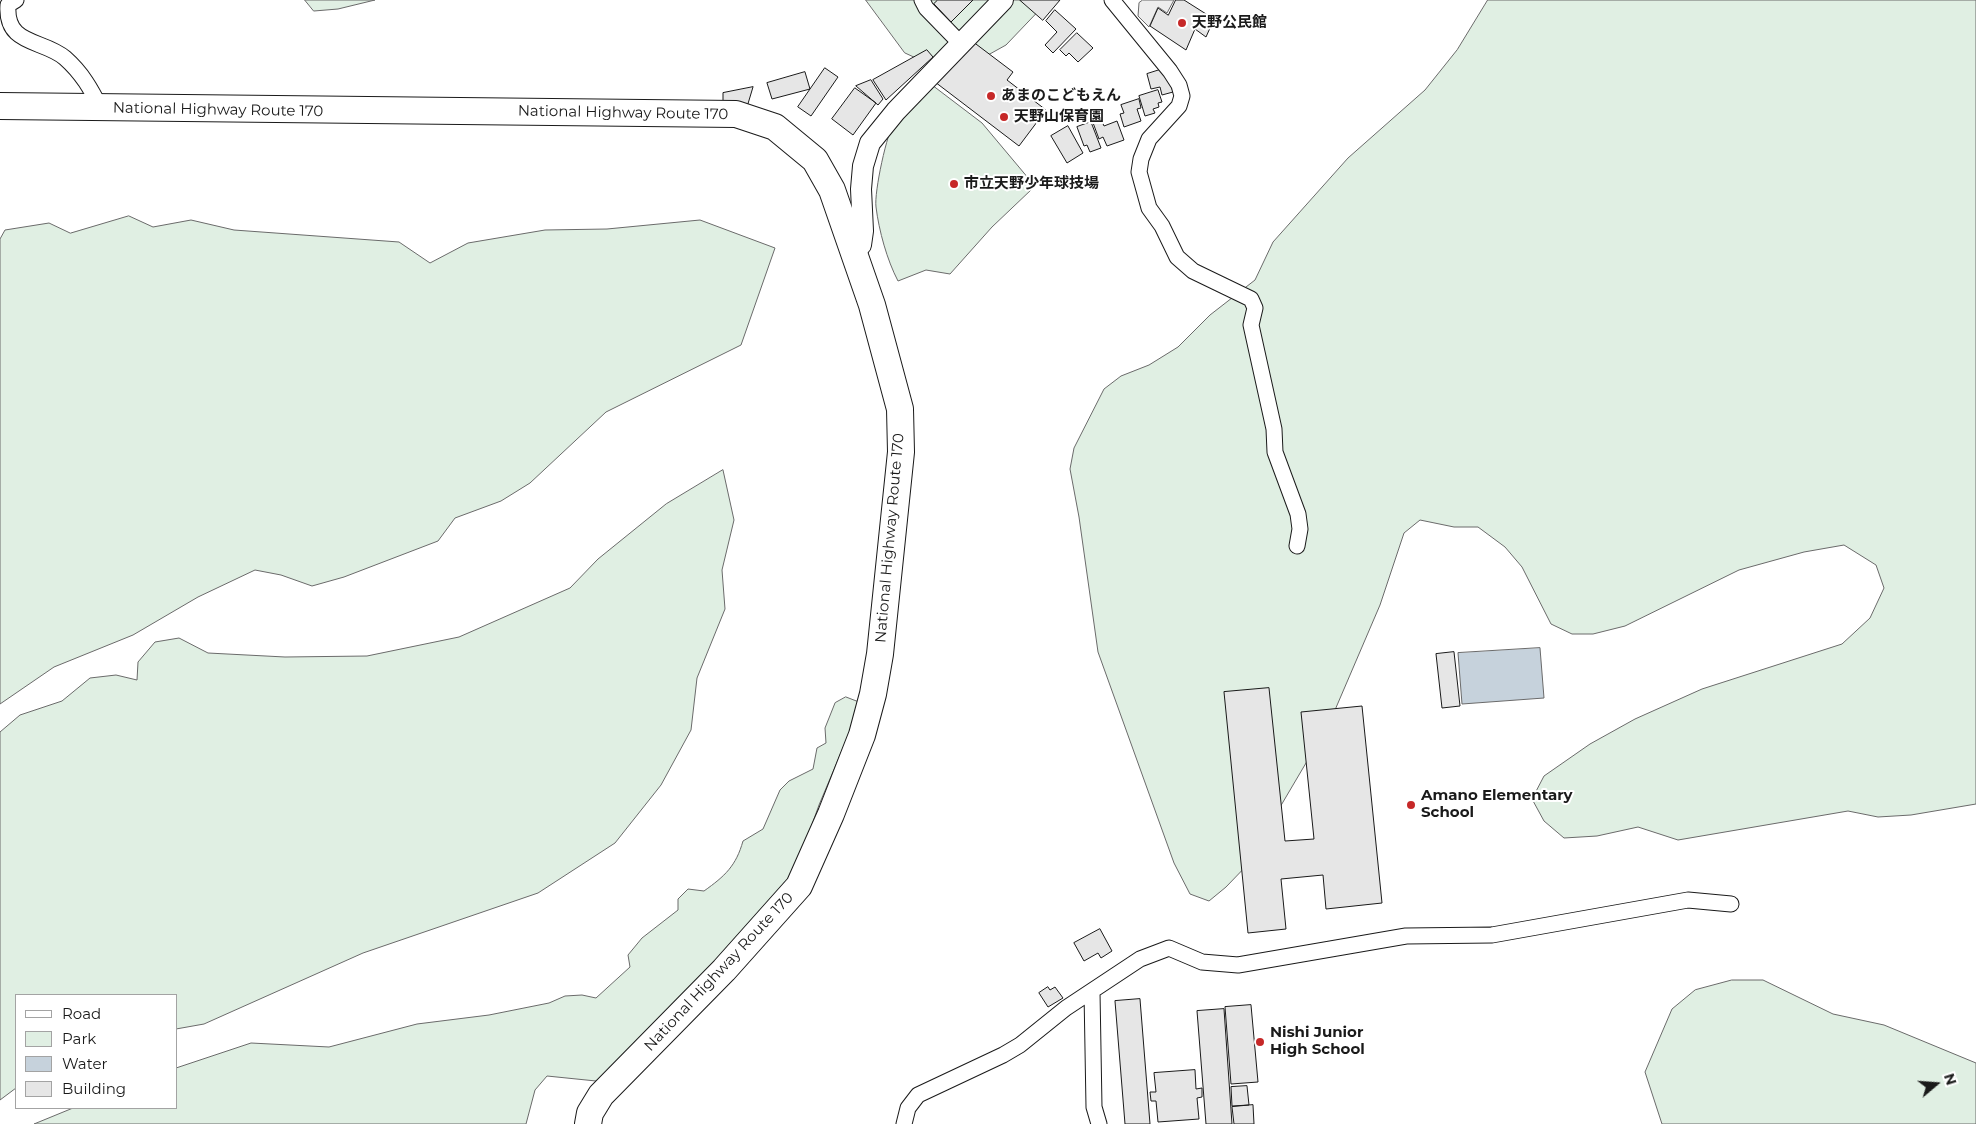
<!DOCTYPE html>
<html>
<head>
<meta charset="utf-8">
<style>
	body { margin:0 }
	#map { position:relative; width:1976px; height:1124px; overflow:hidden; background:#fff; font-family:Montserrat,sans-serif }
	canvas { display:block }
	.legend { position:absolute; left:15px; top:994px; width:162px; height:115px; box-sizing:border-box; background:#fff; border:1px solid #a3a3a3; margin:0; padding:6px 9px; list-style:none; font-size:15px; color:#1a1a1a }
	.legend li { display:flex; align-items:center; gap:10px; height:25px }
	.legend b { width:25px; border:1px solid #a3a3a3 }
	.north { position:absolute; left:1911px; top:1059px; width:50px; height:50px; -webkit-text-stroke:4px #fff; paint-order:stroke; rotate:72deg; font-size:14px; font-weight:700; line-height:20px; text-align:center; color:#1a1a1a }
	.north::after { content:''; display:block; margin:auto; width:18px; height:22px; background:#1a1a1a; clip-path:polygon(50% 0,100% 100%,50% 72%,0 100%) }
</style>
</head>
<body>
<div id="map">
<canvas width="1976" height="1124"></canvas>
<ul class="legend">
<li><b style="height:6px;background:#fff"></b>Road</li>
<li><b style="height:14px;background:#e0efe3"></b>Park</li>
<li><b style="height:14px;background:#c6d2dc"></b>Water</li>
<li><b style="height:14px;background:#e6e6e6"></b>Building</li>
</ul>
<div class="north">N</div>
</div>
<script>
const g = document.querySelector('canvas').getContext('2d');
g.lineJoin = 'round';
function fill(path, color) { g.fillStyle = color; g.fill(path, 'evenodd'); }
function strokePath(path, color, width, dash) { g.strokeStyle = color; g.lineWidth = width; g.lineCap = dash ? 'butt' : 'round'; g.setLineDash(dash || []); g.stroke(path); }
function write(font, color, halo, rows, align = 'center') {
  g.font = font + ' Montserrat,"Noto Sans JP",sans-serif'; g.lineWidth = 4; g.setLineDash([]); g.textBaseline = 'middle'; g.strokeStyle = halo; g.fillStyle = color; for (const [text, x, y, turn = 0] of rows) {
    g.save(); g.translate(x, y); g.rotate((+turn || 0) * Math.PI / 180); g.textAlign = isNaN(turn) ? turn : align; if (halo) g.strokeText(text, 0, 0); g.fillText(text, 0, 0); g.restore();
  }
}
const green = new Path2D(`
	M305,0H375L338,9L314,11Z
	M866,0H1049L1006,45L970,65L942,70L905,53Z
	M1488,0H1976V804L1911,815L1878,817L1848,811L1678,840L1638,827L1597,836L1564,838L1544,821L1532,799L1544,776L1590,744L1635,719L1702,689L1842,644L1870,618L1884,588L1876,565L1844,545L1804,552L1739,570L1625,626L1593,634H1572L1551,624L1522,567L1505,547L1478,527H1454L1420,520L1404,533L1380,605L1332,717L1306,763L1273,819L1252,860L1226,887L1209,901L1190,894L1174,863L1098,652L1079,517L1070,469L1074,448L1104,389L1121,376L1149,365L1178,347L1210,315L1255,280L1273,242L1348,158L1425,90L1457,50Z
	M932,85L982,123L1029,179L1032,189L992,227L950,274L926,270L898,281C887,260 879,231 876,207C874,192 887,132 895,120C905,107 920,97 932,85Z
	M129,216L153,227L191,220L234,230L399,242L430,263L468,243L545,230L607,229L700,220L775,248L741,345L606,412L530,483L501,501L455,518L438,541L344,577L312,586L281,575L255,570L198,597L133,635L54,667L0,704V239L5,230L49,223L70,233Z
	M723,470L734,520L722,570L725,609L697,678L691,730L661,785L615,843L538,893L363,953L204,1024L176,1029V995H16V1088L0,1100V732L20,715L62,701L90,678L116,675L137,680L138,662L155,642L179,638L208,653L285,657L367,656L459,637L570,588L598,559L666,504Z
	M846,697L859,702V710L819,805L794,875L654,1028L596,1081L547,1076L535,1090L526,1124H34L73,1108H176V1068L251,1043L329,1047L417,1024L489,1015L549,1003L565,996L582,995L596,998L630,967L628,955L642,938L678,910V899L688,889L704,891C725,876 736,866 743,841L763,829L780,790L789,781L813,769L817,748L826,743L825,728L835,703Z
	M1732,980H1763L1833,1014L1884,1025L1976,1063V1124H1662L1645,1072L1672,1009L1695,990Z`);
const parking = new Path2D(`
	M1143,0H1174L1167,13L1158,7L1149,27L1138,16L1139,3Z`);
const water = new Path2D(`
	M1540,648L1544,698L1462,704L1458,653Z`);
const building = new Path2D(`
	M938,0H973L951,22L934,4Z
	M1020,0H1060L1043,20Z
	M1176,0H1184L1214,19L1206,37L1195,29L1186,50L1150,26L1158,8L1168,15Z
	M1055,10L1076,29L1053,53L1045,45L1057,32L1046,21Z
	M1077,33L1093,48L1078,62L1069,53L1066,56L1060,50Z
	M968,38L1013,72L1007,80L1046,110L1019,146L935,82Z
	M927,50L933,57L886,100L873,80Z
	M825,68L838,77L811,116L798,107Z
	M1166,68L1173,92L1162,95L1160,87L1151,89L1147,74Z
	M805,72L810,89L772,99L767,83Z
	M871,80L883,99L878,105L856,86Z
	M753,87L747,107L723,106V93Z
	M855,88L876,103L853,135L832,119Z
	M1158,90L1162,102L1158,103L1159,107L1153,109L1155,113L1145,116L1139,96Z
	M1139,99L1141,108L1137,109L1141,121L1124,127L1120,114L1124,113L1121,105Z
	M1100,117L1104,126L1117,121L1124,140L1107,146L1103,137L1099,139L1092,120Z
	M1091,122L1101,148L1090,152L1087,145L1084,146L1077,127Z
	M1068,126L1083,153L1067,163L1051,136Z
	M1454,652L1460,706L1442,708L1436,654Z
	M1269,688L1285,841L1314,839L1301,712L1362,706L1382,903L1326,909L1323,875L1281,879L1286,929L1248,933L1224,692Z
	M1100,929L1112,951L1101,958L1098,953L1084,961L1074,943Z
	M1048,987L1050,990L1055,987L1063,998L1048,1007L1039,993Z
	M1140,999L1150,1124H1125L1115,1001Z
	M1251,1005L1258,1082L1231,1084L1225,1007Z
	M1224,1009L1232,1124H1206L1197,1011Z
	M1195,1070L1196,1089L1202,1088V1097L1197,1098L1199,1119L1158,1122L1156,1101H1151L1150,1092H1156L1154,1073Z
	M1247,1086L1249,1105L1232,1106L1231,1087Z
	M1253,1105L1254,1124H1234L1232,1107Z`);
const street = new Path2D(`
	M16,0L8,5C5,46 43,39 65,58C82,73 91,89 101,109
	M922,0L926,8L961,44
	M1112,0L1170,71L1179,85L1182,96L1179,106L1149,139L1141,159L1139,172L1149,208L1162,226L1177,257L1193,271L1251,299L1255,308L1251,325L1274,429L1275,452L1298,514L1300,529L1297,546
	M1092,992L1094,1107L1099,1124
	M904,1124L908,1108L918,1095L1003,1055L1020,1045L1066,1008L1140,959L1169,948L1202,962L1238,965L1406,936L1492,935L1688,900L1731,904`);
const secondary = new Path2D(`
	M853,252L861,245L863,231L861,189L863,166L870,143L896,111L1003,0`);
const highway = new Path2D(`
	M0,106L736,114L775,127L815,160L832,190L872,305L900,409L901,452L880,654L873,694L862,735L831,814L799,886L724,970L601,1095L590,1113L588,1124`);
const markers = [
	[1182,23,5,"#c62828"],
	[991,96,5,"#c62828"],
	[1004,117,5,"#c62828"],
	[954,184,5,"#c62828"],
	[1411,805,5,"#c62828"],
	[1260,1042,5,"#c62828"]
];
const poiNames = [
	["天野公民館",1192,23],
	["あまのこどもえん",1001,96],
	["天野山保育園",1014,117],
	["市立天野少年球技場",964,184],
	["Amano Elementary",1421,796],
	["School",1421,813],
	["Nishi Junior",1270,1033],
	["High School",1270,1050]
];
const streetNames = [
	["National Highway Route 170",218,110,1],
	["National Highway Route 170",623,113,1],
	["National Highway Route 170",890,538,-85],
	["National Highway Route 170",719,972,-47]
];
fill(green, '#e0efe3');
strokePath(green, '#6a6a6a', 1);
fill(parking, '#ededed');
strokePath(parking, '#6a6a6a', 1);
fill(water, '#c6d2dc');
strokePath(water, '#6a6a6a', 1);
fill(building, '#e6e6e6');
strokePath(building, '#1a1a1a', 1);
strokePath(street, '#1a1a1a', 17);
strokePath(secondary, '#1a1a1a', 22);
strokePath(highway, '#1a1a1a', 28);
strokePath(street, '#fff', 15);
strokePath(secondary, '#fff', 20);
strokePath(highway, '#fff', 26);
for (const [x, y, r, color] of markers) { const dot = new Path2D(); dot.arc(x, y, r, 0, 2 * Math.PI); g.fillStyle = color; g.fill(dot); strokePath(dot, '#fff', 2); }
write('bold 15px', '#1a1a1a', '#fff', poiNames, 'left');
write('15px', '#1a1a1a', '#fff', streetNames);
</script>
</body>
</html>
